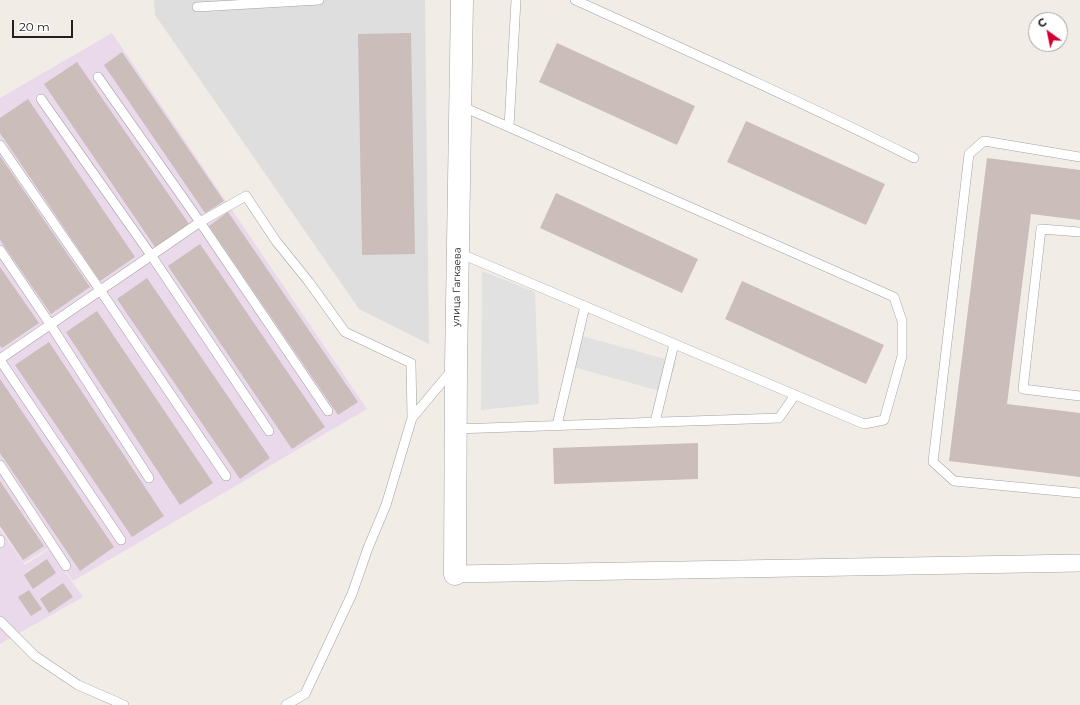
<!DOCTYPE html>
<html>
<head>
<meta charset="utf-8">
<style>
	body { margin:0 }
	#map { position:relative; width:1080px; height:705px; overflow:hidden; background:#f2ece7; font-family:Montserrat,sans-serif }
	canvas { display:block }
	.north { position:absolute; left:1028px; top:12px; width:40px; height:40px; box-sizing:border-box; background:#fff; border:1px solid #a6a6a6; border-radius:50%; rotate:327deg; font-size:11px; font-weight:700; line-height:16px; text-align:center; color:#212121 }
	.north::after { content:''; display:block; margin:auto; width:14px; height:18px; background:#d20032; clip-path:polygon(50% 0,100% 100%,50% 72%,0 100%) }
	.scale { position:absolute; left:12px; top:20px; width:61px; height:18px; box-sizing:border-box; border:2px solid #212121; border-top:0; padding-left:5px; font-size:12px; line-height:14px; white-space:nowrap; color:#212121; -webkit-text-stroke:3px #fff; paint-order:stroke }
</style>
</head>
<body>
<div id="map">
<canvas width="1080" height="705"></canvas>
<div class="north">С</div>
<div class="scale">20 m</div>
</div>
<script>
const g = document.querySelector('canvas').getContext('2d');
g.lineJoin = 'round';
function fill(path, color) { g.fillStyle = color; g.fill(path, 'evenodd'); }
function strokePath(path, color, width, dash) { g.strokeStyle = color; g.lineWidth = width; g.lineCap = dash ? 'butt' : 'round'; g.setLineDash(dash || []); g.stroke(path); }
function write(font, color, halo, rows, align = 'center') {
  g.font = font + ' Montserrat,sans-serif'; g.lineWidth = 3; g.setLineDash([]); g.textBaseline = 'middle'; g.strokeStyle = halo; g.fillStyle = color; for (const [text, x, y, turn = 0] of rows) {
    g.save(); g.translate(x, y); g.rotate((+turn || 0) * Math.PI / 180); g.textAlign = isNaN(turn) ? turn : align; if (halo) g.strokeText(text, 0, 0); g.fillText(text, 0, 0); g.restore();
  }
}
const residential = new Path2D(`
	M154,0H425L429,344L359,309L155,15Z`);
const industrial = new Path2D(`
	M112,33L367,409L73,581L49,548L24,563L0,527V98Z
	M0,529L25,565L49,549L83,597L0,644Z`);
const parking = new Path2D(`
	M482,271L535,292L539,404L481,410Z
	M575,334L676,362L667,393L566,365Z`);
const building = new Path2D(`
	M411,33L415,254L362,255L358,34Z
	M557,43L695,106L677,145L539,82Z
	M122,52L224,201L205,213L104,65Z
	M77,62L189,224L155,247L44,84Z
	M28,99L135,257L100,281L0,133V118Z
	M746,121L885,184L866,225L727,162Z
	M0,156L90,287L51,314L0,240Z
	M987,158L1080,170V220L1031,214L1007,404L1080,413V477L949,461Z
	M556,193L698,259L682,293L540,228Z
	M228,212L358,402L338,415L209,226Z
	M200,244L325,427L292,449L168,266Z
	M0,267L39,323L2,348L0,346Z
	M147,278L270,458L240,479L117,299Z
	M742,281L884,345L866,384L725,319Z
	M97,311L213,483L180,505L66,332Z
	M49,342L164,516L132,537L15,365Z
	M0,379L114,547L80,571L0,453Z
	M698,443V479L554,484L553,448Z
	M0,481L44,546L23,560L0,526Z
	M47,559L56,573L33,589L24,575Z
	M63,583L73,597L49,613L40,599Z
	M29,590L42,609L31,616L18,597Z`);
const service = new Path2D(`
	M575,0C688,51 802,102 914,158
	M197,7L319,0
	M98,77L200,222L328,411
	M41,99L151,255L269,431
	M509,127L516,0
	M0,145L100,290L226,476
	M1080,157L984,141L969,154L933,462L954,481L1080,493
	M1080,232L1041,229L1023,389L1080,396
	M0,250L50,324L149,478
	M459,253L864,424L884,420L902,356V321L894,297L461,106
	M0,359L200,222L246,196L276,241L309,282L345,332L411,363L412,418L386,505L368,548L352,594L305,694L286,705
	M0,360L121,540
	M412,418L452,370
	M655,422L674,344
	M557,425L585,306
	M455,429L779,418L795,395
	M0,465L66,566
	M0,540V543
	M0,621L35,656L78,685L124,705`);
const minor = new Path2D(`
	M455,574L1080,563`);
const tertiary = new Path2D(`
	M455,574L456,366L462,0`);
const streetNames = [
	["улица Гагкаева",457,287,-89]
];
fill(residential, '#dfdede');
fill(industrial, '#ead9eb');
fill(parking, '#e1e1e1');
fill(building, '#cabdba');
strokePath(service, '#a2a2a2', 10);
strokePath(minor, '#a2a2a2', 18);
strokePath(tertiary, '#a2a2a2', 23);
strokePath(service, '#fff', 9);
strokePath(minor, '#fff', 17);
strokePath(tertiary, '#fff', 22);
write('10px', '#212121', '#fff', streetNames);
</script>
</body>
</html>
